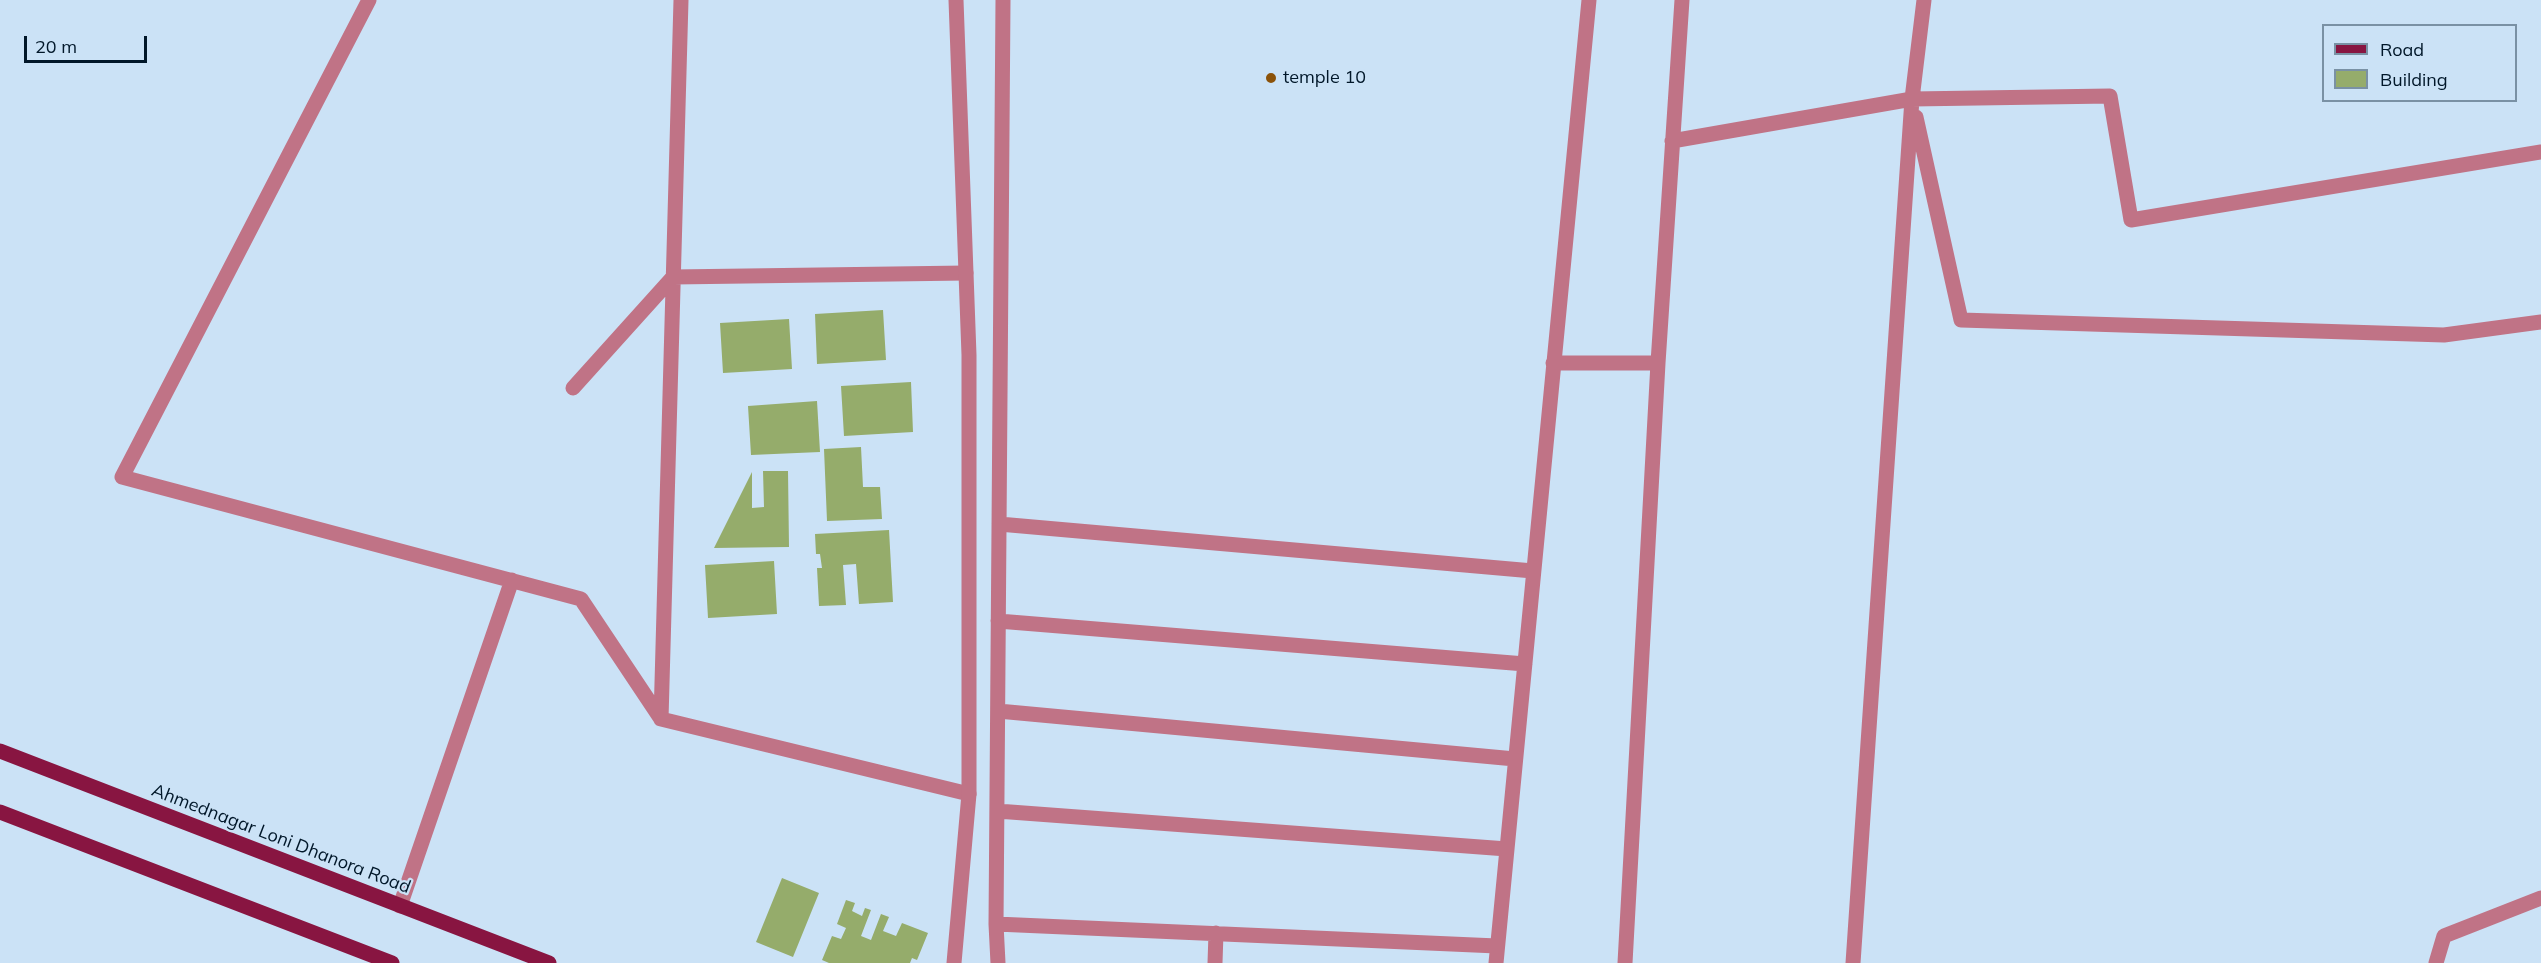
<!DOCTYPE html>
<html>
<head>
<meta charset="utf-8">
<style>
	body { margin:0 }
	#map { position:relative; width:2541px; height:963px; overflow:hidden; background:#cbe2f6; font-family:Mulish,sans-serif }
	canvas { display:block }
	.legend { position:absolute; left:2322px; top:24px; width:195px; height:78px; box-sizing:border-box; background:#cbe2f6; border:2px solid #7a91a4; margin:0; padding:8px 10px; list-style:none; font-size:18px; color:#011729 }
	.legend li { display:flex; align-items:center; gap:12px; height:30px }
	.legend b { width:30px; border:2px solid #7a91a4 }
	.scale { position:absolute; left:24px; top:36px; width:123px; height:27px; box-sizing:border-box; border:3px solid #011729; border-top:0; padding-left:8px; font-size:18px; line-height:21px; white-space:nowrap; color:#011729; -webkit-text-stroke:4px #cbe2f6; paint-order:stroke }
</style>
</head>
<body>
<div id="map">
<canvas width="2541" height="963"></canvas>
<ul class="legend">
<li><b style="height:8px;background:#881541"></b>Road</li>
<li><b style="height:16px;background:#95ac6b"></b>Building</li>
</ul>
<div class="scale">20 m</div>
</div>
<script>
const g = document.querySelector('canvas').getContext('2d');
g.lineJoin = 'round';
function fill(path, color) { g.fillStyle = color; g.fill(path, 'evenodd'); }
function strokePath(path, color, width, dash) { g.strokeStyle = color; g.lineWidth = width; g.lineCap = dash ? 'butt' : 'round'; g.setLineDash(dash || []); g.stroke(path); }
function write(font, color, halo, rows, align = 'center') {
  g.font = font + ' Mulish,sans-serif'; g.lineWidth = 4.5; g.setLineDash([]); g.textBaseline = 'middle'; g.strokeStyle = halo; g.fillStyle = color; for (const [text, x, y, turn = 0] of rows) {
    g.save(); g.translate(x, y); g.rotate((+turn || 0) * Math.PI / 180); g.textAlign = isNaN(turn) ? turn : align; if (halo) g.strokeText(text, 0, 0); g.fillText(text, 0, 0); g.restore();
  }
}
const building = new Path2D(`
	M883,310L886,360L817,364L815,314Z
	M789,319L792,369L723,373L720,323Z
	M911,382L913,432L844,436L841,386Z
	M817,401L820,452L751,455L748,406Z
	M861,447L863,487H880L882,519L827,521L824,449Z
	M763,471H788L789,547L714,548L752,472V508L764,507Z
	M889,530L893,602L859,604L856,564L843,565L846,605L819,606L817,568H822L820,554H816L815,534Z
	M774,561L777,614L708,618L705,565Z
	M782,878L819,893L793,957L756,942Z
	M846,900L855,903L852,911L862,916L865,908L871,910L861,936L871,940L881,914L889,917L883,931L896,936L902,923L928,933L917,960L912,958L910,963H829L822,960L832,936L841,939L846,928L837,924Z`);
const minor = new Path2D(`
	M369,0L122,477L581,599L661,719
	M681,0L661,719L969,794
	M1924,0L1912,99L2110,96L2131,220L2541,152
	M1916,117L1961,320L2444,335L2541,322
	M1672,141L1912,99L1853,963
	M1553,363H1658
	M573,388L673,277L966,273
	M999,524L1533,571
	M998,621L1525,664
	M998,711L1515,759
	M997,811L1507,849
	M400,906L512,580
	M996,924L1497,946
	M998,963L996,924L1003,0
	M1215,963L1216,933
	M1496,963L1589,0
	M1625,963L1658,363L1682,0
	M2436,963L2444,936L2541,898`);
const tertiary = new Path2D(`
	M954,963L969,794V355L956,0`);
const primary = new Path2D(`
	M0,751L549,963
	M0,812L392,963`);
const markers = [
	[1271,78,6,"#8b5209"]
];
const poiNames = [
	["temple 10",1283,78]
];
const streetNames = [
	["Ahmednagar Loni Dhanora Road",281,839,21]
];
fill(building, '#95ac6b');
strokePath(minor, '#c07386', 15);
strokePath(tertiary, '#c07386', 15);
strokePath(primary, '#881541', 15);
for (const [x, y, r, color] of markers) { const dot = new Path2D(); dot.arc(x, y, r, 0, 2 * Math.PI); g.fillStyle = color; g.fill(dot); strokePath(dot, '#cbe2f6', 2); }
write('18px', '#011729', '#cbe2f6', poiNames, 'left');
write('18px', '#011729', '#cbe2f6', streetNames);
</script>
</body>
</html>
